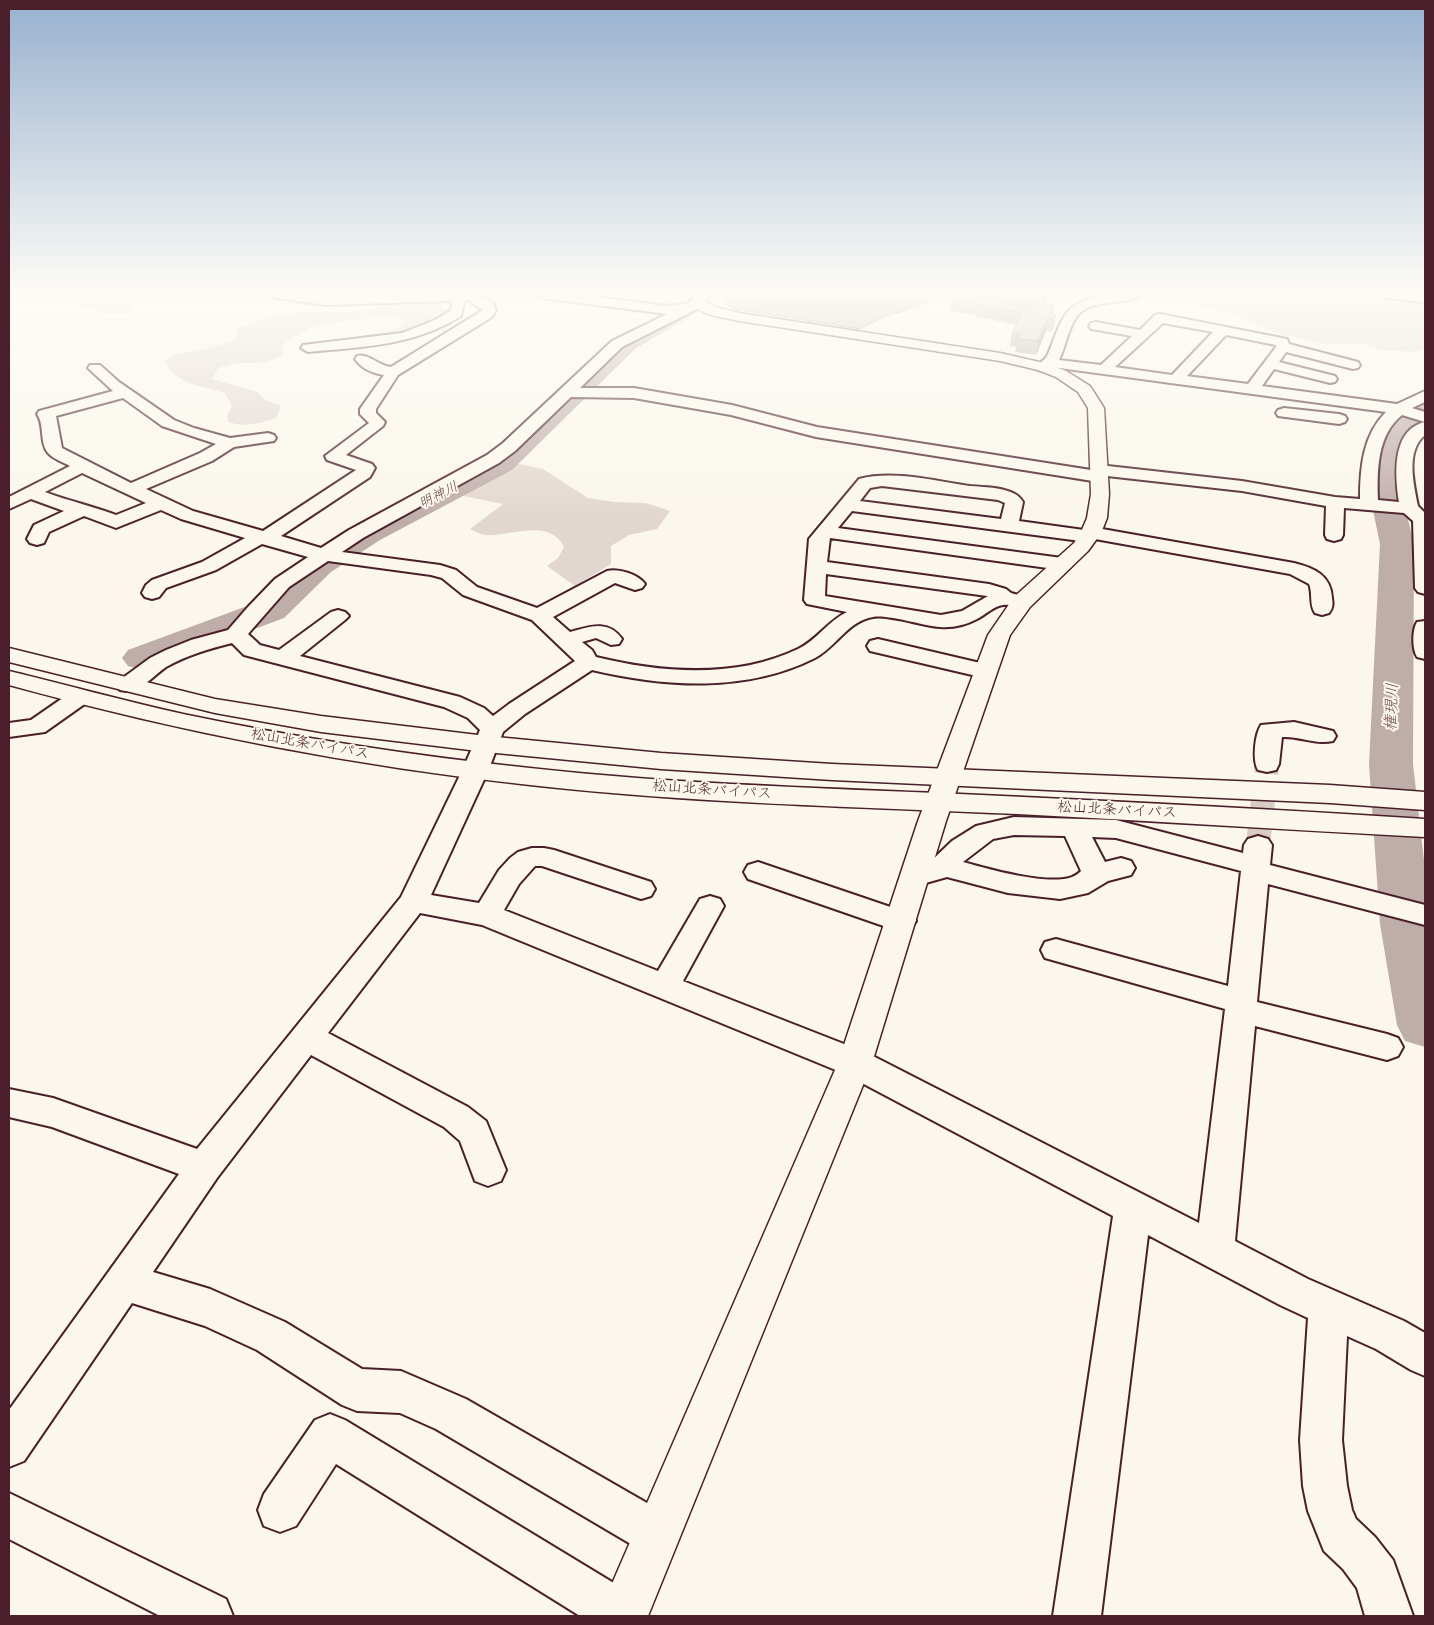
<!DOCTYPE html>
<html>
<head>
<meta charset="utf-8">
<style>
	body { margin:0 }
	#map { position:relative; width:1434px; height:1625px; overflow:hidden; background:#fbf7ec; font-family:"Architects Daughter",sans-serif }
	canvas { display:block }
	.frame { position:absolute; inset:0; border:10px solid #4a1f2b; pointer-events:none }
</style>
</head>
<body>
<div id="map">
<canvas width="1434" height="1625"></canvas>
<div class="frame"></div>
</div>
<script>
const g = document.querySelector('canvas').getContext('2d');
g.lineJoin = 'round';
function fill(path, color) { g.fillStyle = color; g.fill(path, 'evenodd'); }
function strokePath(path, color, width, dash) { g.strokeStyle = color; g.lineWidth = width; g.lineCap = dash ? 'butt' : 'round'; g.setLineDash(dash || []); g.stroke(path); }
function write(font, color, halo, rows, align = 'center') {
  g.font = font + ' "Architects Daughter","Klee One",sans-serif'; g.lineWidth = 4; g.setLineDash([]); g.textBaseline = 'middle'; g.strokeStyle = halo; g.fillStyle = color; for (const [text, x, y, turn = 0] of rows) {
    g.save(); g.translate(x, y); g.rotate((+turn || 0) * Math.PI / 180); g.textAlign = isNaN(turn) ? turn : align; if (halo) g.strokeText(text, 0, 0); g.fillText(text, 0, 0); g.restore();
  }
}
const green = new Path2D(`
	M67,294H131L126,295L125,298L133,309C130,311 125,314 122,314C109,315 70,306 67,294Z
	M1165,294H1369L1425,300V349L1415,352L1381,350L1364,344H1320L1273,332L1232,313L1206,308L1190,301Z
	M421,304L439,305L446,310C424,336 380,338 349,342C359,331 390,337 404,322C402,321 400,318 398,317C392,315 324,323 316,326C304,331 293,338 282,345L283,356L260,363H238L218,368L212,379L258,392L264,399L281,406L276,418C262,423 243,428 229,422L227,416L232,406L225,393L188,383L170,371L165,360L177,354L213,347L232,341L237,336V329L270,316L304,312H354L386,306Z
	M520,464L543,469L588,498L615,502L646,503L670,511L657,529L629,535L611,546V564L575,586L547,566L558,558L564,547C549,517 511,537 485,535C480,534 475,531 470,529L503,504L454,494L509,465Z`);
const water = new Path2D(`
	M729,294H948L904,311L886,316L860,329L735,309L725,304L724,300Z`);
const river = new Path2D(`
	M695,294H722L719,299L635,349L512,470L380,540L331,572L284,618L156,666L142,670L128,666L122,658L128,650L258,602L307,558L356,526L490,458L617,339Z
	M1425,399V419L1407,430L1400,445L1401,491L1414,544L1413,764L1425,869V1047L1405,1041L1397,1025L1380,924L1369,764L1380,544L1369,491L1370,445L1376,433L1387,418L1415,401Z`);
const streetTunnel = new Path2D(`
	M1258,845L1267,764`);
const street = new Path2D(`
	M270,294H304L326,297L484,294L482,297L493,303L496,310L492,317L398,375L376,409V413L385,422L383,426L346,455L372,464L375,468L370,477L281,536L321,548L349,530L487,455L503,443L612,341L667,314L543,298L537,294H573L666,306L686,304L698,299L704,303L703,306L622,347L580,388H634L732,405L817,427L1091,470L1093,466L1099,465L1242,481L1335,497L1360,499C1360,467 1363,435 1386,412L1052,367L1043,371L1038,370L1036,367C1039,363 1044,361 1047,356C1053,344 1056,329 1064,317C1079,292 1118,294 1143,294C1132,306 1092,297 1077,316C1068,328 1066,346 1059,360L1101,365L1132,336L1091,329L1089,326L1091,323L1096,322L1140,330L1155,315L1160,314L1287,339L1289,344L1358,362L1360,365L1358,368L1353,369L1286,352L1279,362L1335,376L1337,379L1335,382L1330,383L1274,369L1262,386L1397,404L1425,391V402L1412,408L1425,412V422L1402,415C1377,435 1377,470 1378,500L1399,502C1395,476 1391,430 1425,422V435C1405,451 1414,485 1418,506L1425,513V594L1418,592L1415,588L1413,521L1404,513L1344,508L1343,535L1341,539L1334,541L1327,539L1325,535L1326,506L1242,491L1107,476L1105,481L1099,482L816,437L731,415L634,398L571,397L515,451L499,463L363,538L342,552L440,565L456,570L477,587L537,608L607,571C618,568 638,574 645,584L642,588L635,590L615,583L553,617L570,632C589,627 608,619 622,639L619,644L611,645L596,638L582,642L592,650L596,657C662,673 735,679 798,649C817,640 828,621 847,612L807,604L804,600L809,539L859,479C894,470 934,481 970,486C984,487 1002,487 1015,494C1019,496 1021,499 1023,502L1019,521L1084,530L1091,527L1294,563C1314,568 1331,575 1332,598C1333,604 1333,608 1329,613L1322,615L1315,613C1309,605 1313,593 1309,584L1290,574L1095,539L1088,542L852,511L838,528L1062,558L1069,560L1072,564L1069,568L1062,570L830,538L827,562L989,584L1006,589L1011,593L1029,598L1032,602L1029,606C1020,609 1013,604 1003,605C994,606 985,615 977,619C966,625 952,628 940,627C923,626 888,614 873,617C848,621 836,647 815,658C745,693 665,687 592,670L525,714L503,732L488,771L431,895L479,903L499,870L510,858L518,852L532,848H544L554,850L651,882L655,889L651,896L641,899L542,866H535L519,884L504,910L658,971L700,899L710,896L720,899L724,906L683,981L867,1053L1199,1223L1225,1009L1045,958L1041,950L1045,942L1056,939L1228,986L1241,871L1116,838L1092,837L1105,862L1121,858L1131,861L1135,868L1131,875L1108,881L1088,893L1060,899L1008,893L947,877L915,886L905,883L901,876L905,869L928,864L952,841L976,826L1014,817L1116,820L1243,853L1244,845L1248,839L1258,836L1268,839L1272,845L1270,865L1425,905V925L1268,884L1257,1002L1387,1034L1398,1038L1403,1047L1398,1056L1387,1060L1255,1026L1235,1241L1308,1279L1404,1321L1425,1333V1376L1411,1370L1376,1349L1347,1336L1342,1440L1347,1486L1352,1510L1356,1519L1375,1537L1393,1560L1413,1616H1365L1357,1588L1343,1569L1324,1551L1308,1511L1303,1486L1300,1440L1308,1318L1280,1305L1148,1235L1101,1616H1053L1113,1216L843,1073L482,925L420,913L328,1033L468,1107L486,1121L506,1170L501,1181L488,1186L475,1181L460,1141L444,1127L311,1055L217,1178L153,1272L210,1289L285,1322L362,1369L401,1371L466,1399L673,1518L680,1534L673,1550L657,1557L641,1550L436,1429L400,1413L357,1411L342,1405L257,1350L205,1326L132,1303L24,1461L9,1467V1410L179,1174L52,1127L9,1117V1089L53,1098L197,1149L401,897L462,771L480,730L468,718L444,707L244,655L232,643C209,649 187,655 166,667C156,674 146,685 135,690C130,692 125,691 120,690L117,685L120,680L150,658L166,650L191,640L228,630L248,607L275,579L308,557L262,544L216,570L166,588L159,597L152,599L145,597L142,593L146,585L152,580L202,562L245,538L181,519L161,510L116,528L84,516L49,532L44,543L37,545L30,543L27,539L34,525L64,511L31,499L9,509V497L70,466C63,462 53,459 48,453C39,442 45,425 37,414L39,411L113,391L88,368L90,365H100L119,382L174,420L194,428L230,438L268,433L274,435L276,438L274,441L234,447L212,461L146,489L193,511L263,531L356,470L327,460L325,456L369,423L360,414V409L384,375C372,373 362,369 355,359L357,356C368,353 377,365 391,367L483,310L468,300L463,301L464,303L461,316C414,346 361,347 308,352L301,348L303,345L402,333L435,320L450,311L453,301L326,305L276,298ZM1163,323L1213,332L1172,375L1115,367ZM1226,335L1276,345V347L1248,384L1187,376ZM123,398L162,426L216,444L200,453L131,483L62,448L56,416ZM82,473L146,503L116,515C92,506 69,501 45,492ZM882,486L998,500L1005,503L1001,519L860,501L870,488ZM328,561L431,575L442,578L463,595L532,620L575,661L509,704L493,716L484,708L460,697L300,656L345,620L349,616L345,612L338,610L331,612L279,650L260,645L248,634L289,587ZM826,574L987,596H988L962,611L941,615L825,596ZM1014,835L1065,836L1081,871C1079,873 1075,876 1072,877C1048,886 988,869 963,862L993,839Z
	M1381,294H1425V302L1387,298Z
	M1284,408L1339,414L1345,416L1347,419L1345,422L1339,424L1278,416L1276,413L1278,410Z
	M1425,621V659L1417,657C1412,649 1412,630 1417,622Z
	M878,639L993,666L996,671L993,676L985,678L870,651L867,646L870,641Z
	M78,691L86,693L90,698L86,703L45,732L9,737V723L31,720L70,693Z
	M1294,722L1333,731L1336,736L1333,741C1316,745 1299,736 1282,737L1279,764L1276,770L1267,772L1258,770C1252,760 1255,734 1261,725Z
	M758,862L911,914L916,921L911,928L901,932L748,879L744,872L748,865Z
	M330,1414L345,1420L640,1599L647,1616H580L336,1464L296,1526L280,1532L264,1526L258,1510L264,1494L315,1420Z
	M9,1493L226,1599L233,1616H160L9,1539Z`);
const secondary = new Path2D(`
	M695,294H709L705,302L716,307L739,313L1000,353L1048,364L1066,371L1090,386L1104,408L1109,494L1107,518L1101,533L1088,551L1030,607L1010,635L946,821L872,1063L648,1616H598L838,1063L918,821L988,635L1014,597L1074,543L1081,532L1087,518L1091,494L1088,408L1078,392L1056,377L1038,370L1000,361L739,321C724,317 702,316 691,303Z`);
const highway = new Path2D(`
	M9,648L215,699L321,716L486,736L661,753L832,764L1330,785L1425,792V810L1330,803L832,780L661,769L486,752L321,732L215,713L9,662Z
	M9,671C67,685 124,701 183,714C298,738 414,756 530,768C673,784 816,788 960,794C1115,801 1270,809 1425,819V837C1289,830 1153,821 1017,814C854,807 691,803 530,785C354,766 180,732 9,685Z`);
const wall = new Path2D(`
	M975,294L974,296L980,297L981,294H1048L1047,299L1044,305H1054L1052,315H1056L1053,328L1051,332L1046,331L1036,355L1015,352L1016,347L1010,346L1012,333L1016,325L950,310L952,298Z`);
const shadedWall = new Path2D(`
	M1046,294H1048L1047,299L1041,313L1043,300Z
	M1054,305L1052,318L1050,314Z
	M1056,315L1053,328L1051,332L1054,319Z
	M1048,318L1046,331L1036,355L1038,341Z`);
const building = new Path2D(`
	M955,294H967L1031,310L1034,304L1054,305L1050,314L1056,315L1054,319L1048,318L1038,341L1017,339L1020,334L1012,333L1023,313L952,298Z
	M988,294H1046L1043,300Z`);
const farWaternames = [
	["明神川",439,496,-27]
];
const streetNames = [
	["松山北条バイパス",310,745,10],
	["松山北条バイパス",712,791,4],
	["松山北条バイパス",1117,811,3]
];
const waterNames = [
	["権現川",1393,707,-88]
];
fill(green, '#e2d7d0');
fill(water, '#bfadaa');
strokePath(water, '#907477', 1);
fill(river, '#bfadaa');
strokePath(streetTunnel, '#d8ccc5', 24, [24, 12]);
strokePath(street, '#4a1f2b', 4);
strokePath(secondary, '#4a1f2b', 3);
strokePath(highway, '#4a1f2b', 3);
fill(street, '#fbf7ec');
fill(secondary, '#fbf7ec');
fill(highway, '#fbf7ec');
fill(wall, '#b2a7a2');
fill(shadedWall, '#918884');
fill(building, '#cfc2bc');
strokePath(building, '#918884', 1);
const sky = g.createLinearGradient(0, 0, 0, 522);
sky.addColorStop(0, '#97b1cf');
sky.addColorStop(0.56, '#fdfbf6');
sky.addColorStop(1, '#fdfbf600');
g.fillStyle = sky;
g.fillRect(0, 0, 1434, 522);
write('italic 14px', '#6d4a51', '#fbf7ec', farWaternames);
write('15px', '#4a1f2b', '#fbf7ec', streetNames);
write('italic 16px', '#6d4a51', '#fbf7ec', waterNames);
</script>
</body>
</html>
